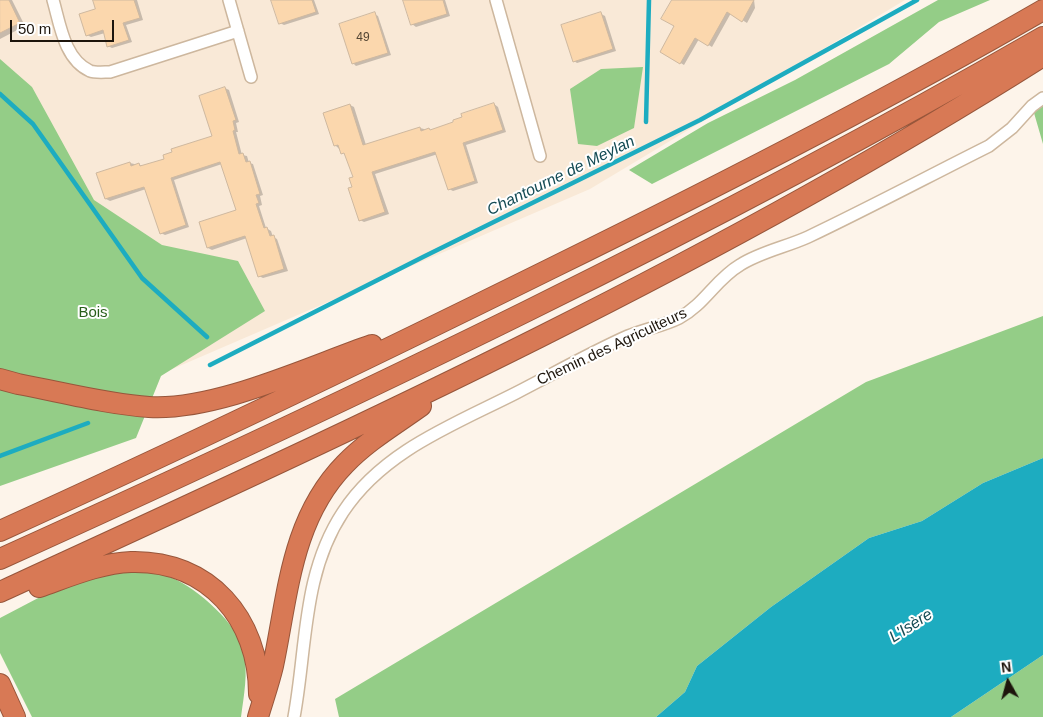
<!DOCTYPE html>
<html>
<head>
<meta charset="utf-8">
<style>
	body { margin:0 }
	#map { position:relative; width:1043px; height:717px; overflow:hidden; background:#fdf4ea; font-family:Helvetica,sans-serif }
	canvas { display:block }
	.north { position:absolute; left:983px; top:657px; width:50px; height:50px; -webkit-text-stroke:4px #fff; paint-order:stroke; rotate:353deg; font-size:14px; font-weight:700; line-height:20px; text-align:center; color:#1d150c }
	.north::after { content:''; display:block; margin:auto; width:18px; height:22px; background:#1d150c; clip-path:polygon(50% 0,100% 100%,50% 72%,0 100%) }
	.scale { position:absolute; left:10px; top:20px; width:104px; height:22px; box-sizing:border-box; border:2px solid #1d150c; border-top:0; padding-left:6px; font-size:15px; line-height:18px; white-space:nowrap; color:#1d150c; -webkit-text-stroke:4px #fff; paint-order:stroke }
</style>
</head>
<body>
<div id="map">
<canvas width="1043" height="717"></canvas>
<div class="north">N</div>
<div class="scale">50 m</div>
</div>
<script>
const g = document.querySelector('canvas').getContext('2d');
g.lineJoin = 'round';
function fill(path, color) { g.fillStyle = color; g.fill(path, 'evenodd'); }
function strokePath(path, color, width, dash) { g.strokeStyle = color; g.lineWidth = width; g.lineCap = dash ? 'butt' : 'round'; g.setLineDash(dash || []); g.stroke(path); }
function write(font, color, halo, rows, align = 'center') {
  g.font = font + ' Helvetica,sans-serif'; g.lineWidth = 4; g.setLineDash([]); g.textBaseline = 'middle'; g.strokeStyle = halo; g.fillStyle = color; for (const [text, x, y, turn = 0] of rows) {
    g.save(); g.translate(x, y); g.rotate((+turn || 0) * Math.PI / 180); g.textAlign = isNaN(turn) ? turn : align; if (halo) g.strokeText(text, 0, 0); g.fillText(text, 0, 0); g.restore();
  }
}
const commercial = new Path2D(`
	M0,0H905L590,189L31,430L0,441Z`);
const forest = new Path2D(`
	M938,0H990L939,22L889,64L652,184L629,170L708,123L795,80Z
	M0,59L32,87L94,200L162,245L238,261L265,311L161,376L136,438L0,486Z
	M643,67L634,128L597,146L578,144L570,89L601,69Z
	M1043,98V144L1032,106Z
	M1043,316V458L983,483L922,521L869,538L771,607L697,666L685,692L656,717H339L335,699L866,382Z
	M142,570C152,572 162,574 172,578C196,587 240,626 244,652C248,674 244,695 241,717H32L0,653V618L63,585L110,572Z
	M1043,655V717H951Z`);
const water = new Path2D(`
	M1043,458V655L951,717H656L685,692L697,666L771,607L869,538L922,521L983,483Z`);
const shadow = new Path2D(`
	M0,0H12L25,26L0,39Z
	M94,0H137L143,20L126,25L132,42L112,48L108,46L105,33L91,37L87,35L97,10Z
	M273,0H314L319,14L284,25L280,23Z
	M404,0H445L450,16L416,27L412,24Z
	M673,0H754L755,8L747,23L731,13L712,47L699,39L684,65L661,51L676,26Z
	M374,14L378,16L391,55L356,66L353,63Z
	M601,14L605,16L616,51L577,63L574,61Z
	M225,88L229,90L239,122L236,123L238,132H236L242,155L247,156L249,163L253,164L263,195L260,196L262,205L259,206L266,228L271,231L273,237L277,239L288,271L263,278L259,276L247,238L212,250L208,248L238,211L222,164L174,180L189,227L165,235L161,233L146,189L110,201L106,199L130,163L143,166L166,159L213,137Z
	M494,104L498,107L506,132L466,145L478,183L453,191L449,189L438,154L375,174L389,214L364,222L360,220L355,177L347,156L336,146L350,105L354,107L366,145L420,128L432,131L455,123Z`);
const stream = new Path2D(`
	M0,94L33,124L142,278L207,337
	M646,122L649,0
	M210,365L423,257L700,120L917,0
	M0,456L88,423`);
const building = new Path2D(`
	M0,0H9L20,23L0,33Z
	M93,0H134L140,18L123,23L129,40L107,47L103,30L86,36L79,14L95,9Z
	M271,0H312L316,12L279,24Z
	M403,0H443L447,14L411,25Z
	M672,0H754L742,22L727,12L708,46L695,38L680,64L660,52L674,26L661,19Z
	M375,12L388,53L352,64L339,24Z
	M601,12L613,49L573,62L561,25Z
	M225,87L236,120L233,121L235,130L233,131L239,154L243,153L246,162L250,161L260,194L256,195L259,203L256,204L264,228L267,227L270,236L274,235L284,269L258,277L245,236L207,248L199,222L236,210L220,162L171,178L186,225L160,234L144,187L105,199L96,173L130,162L131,166L139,163L140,166L164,159L163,155L172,152L171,149L212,136L199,96Z
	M494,103L503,130L463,143L475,181L448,190L435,152L372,172L385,212L359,221L348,188L352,187L349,178L353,177L344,153L341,154L338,145L334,146L323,113L350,104L363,145L420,127L421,131L429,128L430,130L453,122V120L462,117L461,114Z`);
const street = new Path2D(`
	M53,0C60,24 64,59 90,71C95,73 104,72 110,72L238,31
	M229,0L251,77
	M496,0L540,156
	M294,717C307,647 302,574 343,512C383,451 453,425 516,393C553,374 590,353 628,336C645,329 663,326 679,318C704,305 716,279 740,265C760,252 786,247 808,237C869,208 929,176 989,146L1012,128L1032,106L1043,98`);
const highway = new Path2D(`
	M0,379L18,384C61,392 106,404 149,407C216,411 308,367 372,345
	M0,531C185,447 368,359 550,269C717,187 882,103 1043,10
	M0,559C354,399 706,231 1043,37
	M39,587C68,577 100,563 131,562C209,560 259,619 259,694
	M0,592C355,429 712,266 1043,56
	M0,684L15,717
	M258,717C263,700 269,683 273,666C288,595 291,519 345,464C367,441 396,424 421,406`);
const numberNames = [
	["49",363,38]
];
const parkNames = [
	["Bois",93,313]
];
const streetNames = [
	["Chemin des Agriculteurs",612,347,-25]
];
const waterNames = [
	["Chantourne de Meylan",561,176,-26],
	["L'Isère",911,626,-33]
];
fill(commercial, '#f9e9d7');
fill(forest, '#94cd87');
fill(water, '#1dacc0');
fill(shadow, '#0003');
strokePath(stream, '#1dacc0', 4.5);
fill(building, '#fbd7ad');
strokePath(building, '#cfb9a0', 1);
strokePath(street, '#cdb79e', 14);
strokePath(highway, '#97563b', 22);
strokePath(street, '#fff', 11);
strokePath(highway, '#d87955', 20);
write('12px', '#544634', null, numberNames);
write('15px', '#295f1b', '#fff', parkNames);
write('15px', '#1d150c', '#fff', streetNames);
write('italic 16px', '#144b54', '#fff', waterNames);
</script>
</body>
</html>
